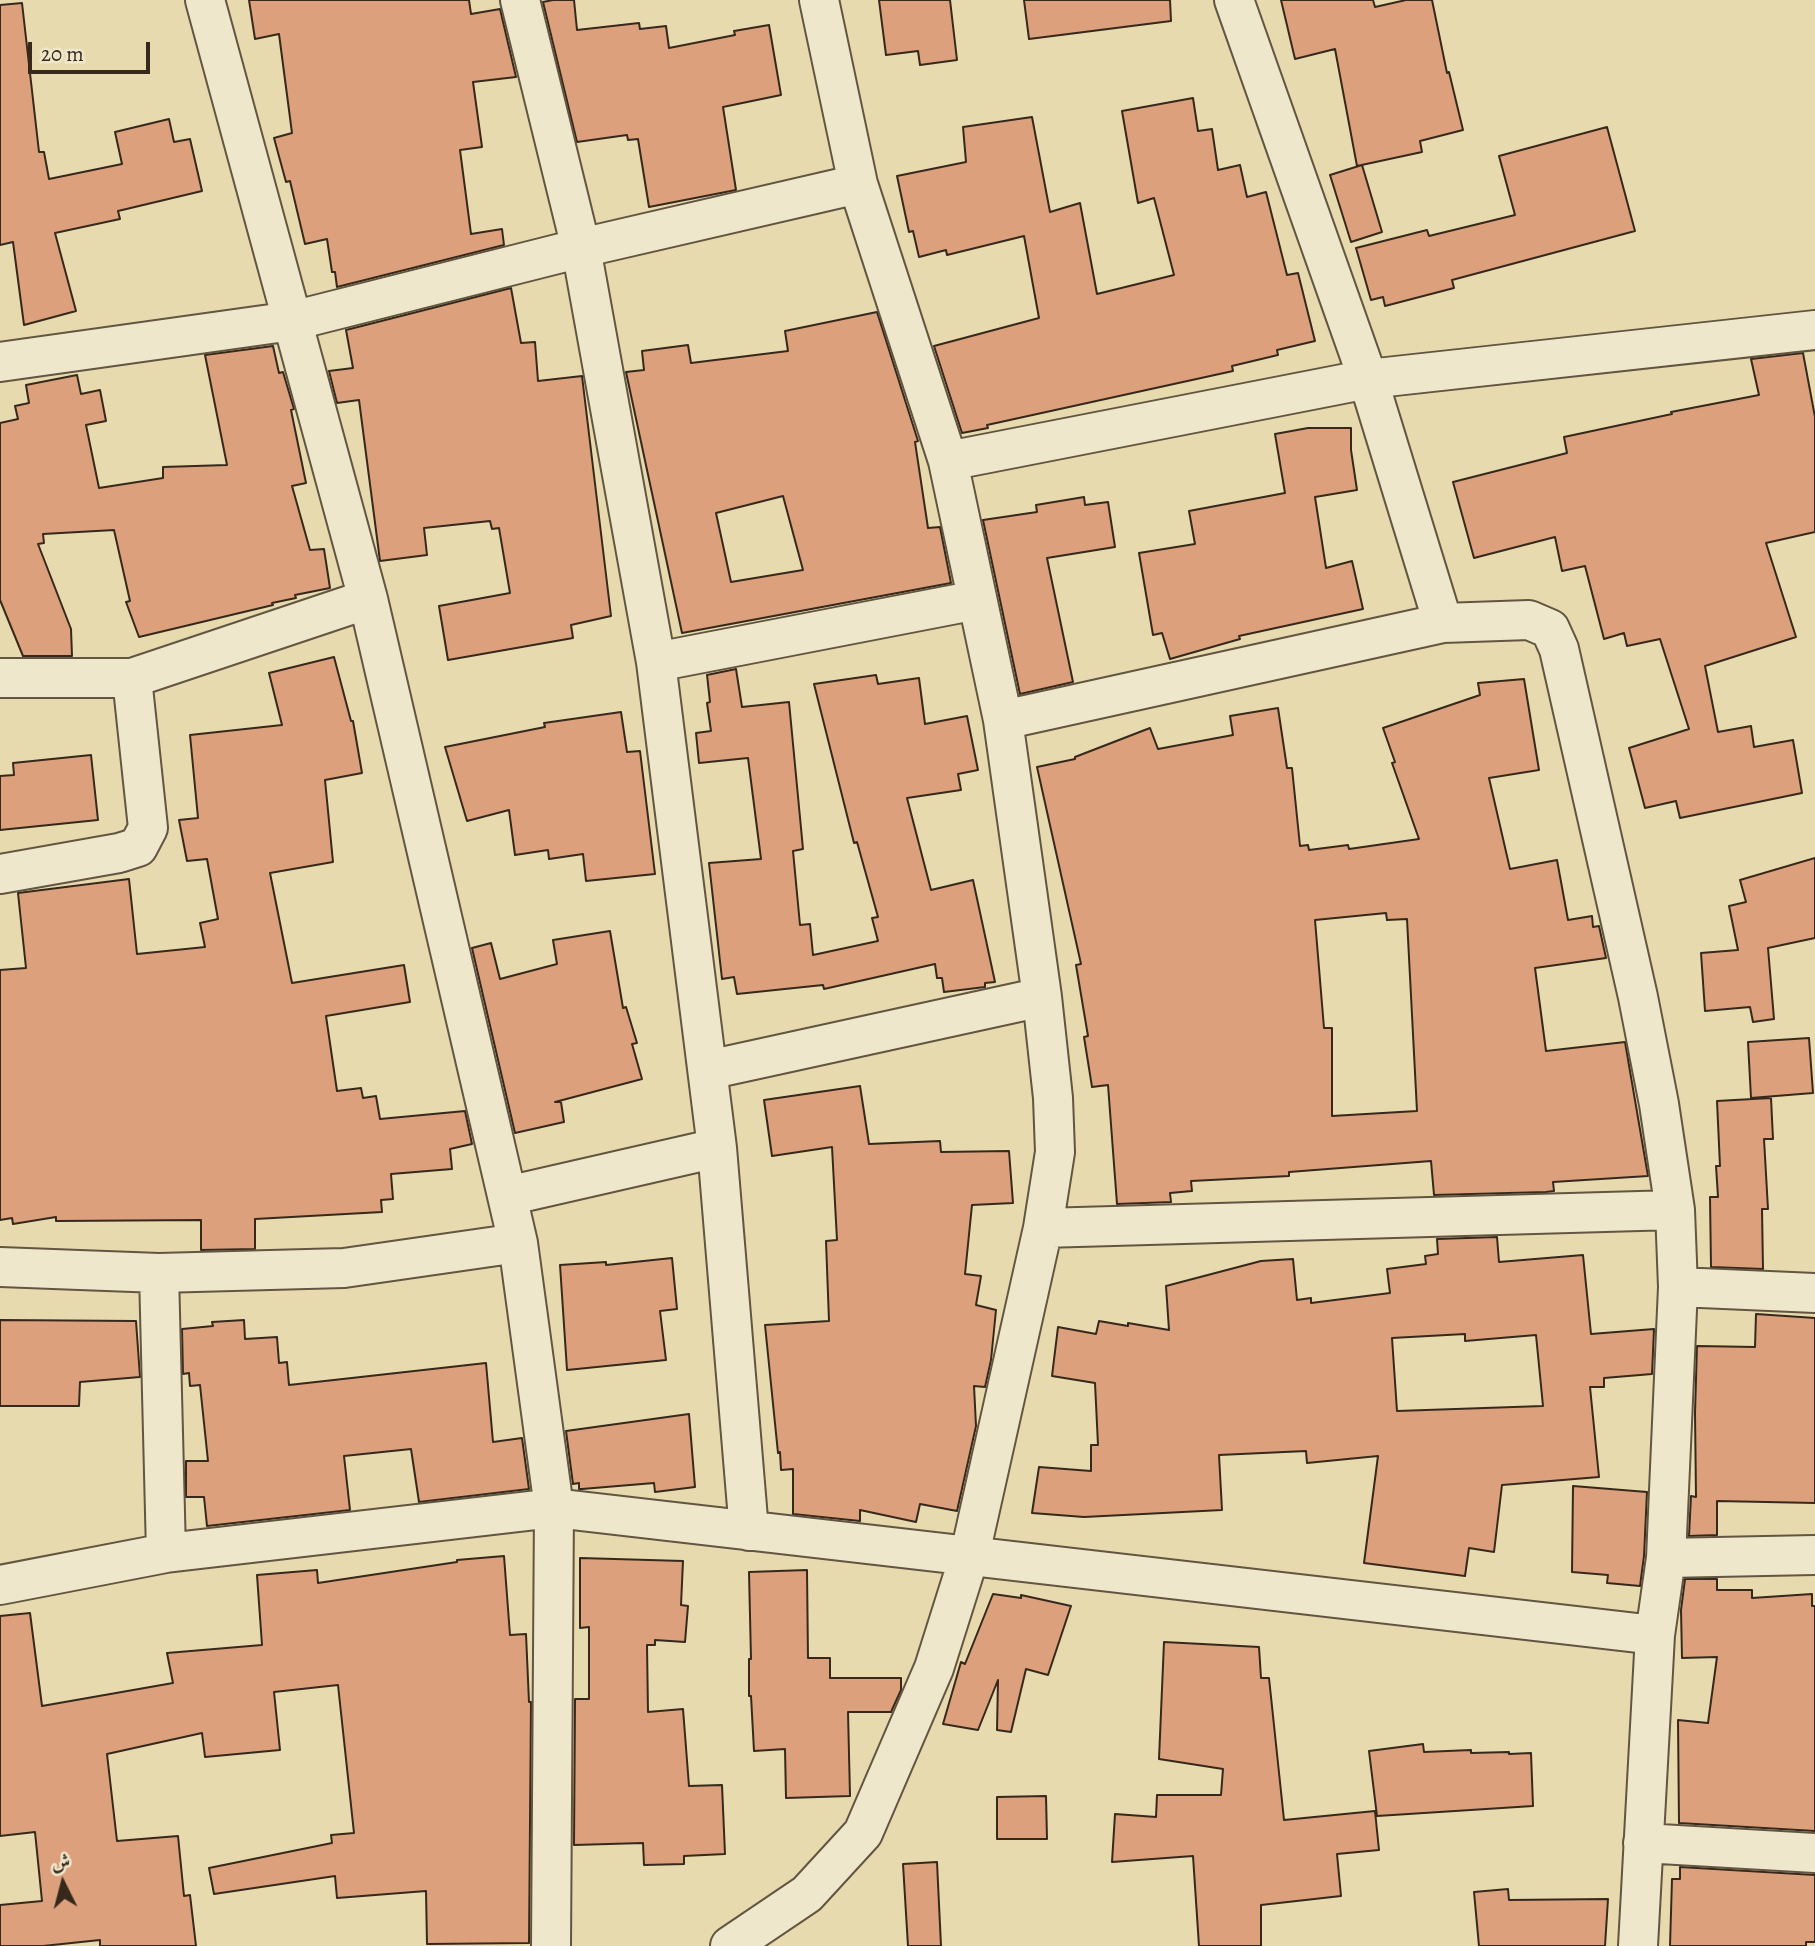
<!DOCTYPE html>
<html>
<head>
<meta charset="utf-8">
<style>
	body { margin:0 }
	#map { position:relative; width:1815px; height:1946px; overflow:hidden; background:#e7daaf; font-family:Alegreya,Amiri,serif }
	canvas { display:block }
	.north { position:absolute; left:28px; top:1848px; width:70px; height:70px; -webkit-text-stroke:5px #efe7cb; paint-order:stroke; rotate:354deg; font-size:19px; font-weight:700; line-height:28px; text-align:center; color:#36291c }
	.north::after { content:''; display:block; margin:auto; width:24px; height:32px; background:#36291c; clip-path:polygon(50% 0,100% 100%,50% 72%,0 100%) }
	.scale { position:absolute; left:28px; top:42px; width:122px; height:32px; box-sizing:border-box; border:4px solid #36291c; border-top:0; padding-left:9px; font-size:21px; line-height:24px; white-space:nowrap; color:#36291c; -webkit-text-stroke:5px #efe7cb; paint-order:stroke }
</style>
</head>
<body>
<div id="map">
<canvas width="1815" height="1946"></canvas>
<div class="north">ش</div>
<div class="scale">20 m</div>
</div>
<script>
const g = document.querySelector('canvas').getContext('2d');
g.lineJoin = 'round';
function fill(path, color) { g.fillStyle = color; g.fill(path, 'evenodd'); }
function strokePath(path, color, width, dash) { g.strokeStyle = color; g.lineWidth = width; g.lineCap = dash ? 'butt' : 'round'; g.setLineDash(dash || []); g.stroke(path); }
const building = new Path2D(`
	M249,0H469L471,14L500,9L516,77L473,82L482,147L460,150L471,234L502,229L504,245L337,287L335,272H332L327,239L305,244L290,181L286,182L274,138L292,133L279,34L255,39Z
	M553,0H574L577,30L639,23L640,29L666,26L669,48L735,35L734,31L769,25L781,95L723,107L736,190L649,207L638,139L628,140L627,135L577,142L543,2Z
	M879,0H950L957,60L920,65L918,51L886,55Z
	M1024,0H1170L1171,21L1029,39Z
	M1281,0H1373L1375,7L1406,0H1432L1447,73L1449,72L1463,130L1420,141L1422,152L1357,166L1335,49L1295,59Z
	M22,3L39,152H44L49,179L122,164L115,132L169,119L174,142L190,139L202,191L118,211L120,219L55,233L76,311L24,325L13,242L0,245V5Z
	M1193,98L1198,131L1212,129L1218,170L1240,165L1247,197L1266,192L1287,275L1298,273L1315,341L1277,350L1278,355L1232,366L1233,371L987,425L988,428L962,433L934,346L1039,318L1024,236L947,255L946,250L919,257L913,231L909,232L897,176L966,162L963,127L1032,117L1050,212L1080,203L1097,294L1174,275L1154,198L1138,203L1122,111Z
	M1607,127L1635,231L1452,280L1454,288L1385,306L1383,297L1371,300L1356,248L1427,230L1429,236L1515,215L1499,156Z
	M1362,165L1382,232L1351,242L1330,175Z
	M511,288L521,343L535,342L538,381L582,376L611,616L571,625L573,638L448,660L439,606L510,593L499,528L492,529L490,521L424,528L427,555L380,561L359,400L337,403L329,371L353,368L346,330Z
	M877,312L918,441L915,442L928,528L940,527L951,583L682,633L626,372L644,370L642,351L688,345L691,363L788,351L785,331ZM783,496L803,570L731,582L716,513Z
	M273,346L279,373L283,372L294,409L291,410L306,483L292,486L310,550L324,549L330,588L295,595L296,598L272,603L273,605L139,637L126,602L130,601L114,530L43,534L44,543L38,544L71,629L72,656H23L0,600V423L18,419L15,406L29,403L26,385L77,375L81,394L100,390L106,421L86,425L99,488L163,478V467L227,465L205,355Z
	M1803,353L1815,417V532L1766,543L1796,637L1705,666L1718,732L1751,726L1754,747L1793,740L1802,793L1680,818L1676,801L1645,808L1629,748L1689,729L1660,639L1627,646L1624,633L1604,639L1585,566L1562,571L1555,537L1474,558L1453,482L1567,453L1564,437L1672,414L1671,412L1759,395L1751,359Z
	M1308,428H1351V450L1357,490L1315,497L1326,568L1352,561L1363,609L1239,636L1240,639L1170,659L1162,633L1153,635L1139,553L1195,544L1189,511L1285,493L1275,434Z
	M1084,497L1085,505L1108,502L1115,547L1047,558L1073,682L1020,694L983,520L1037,512L1036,505Z
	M334,657L351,721H353L362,773L325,780L333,862L270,873L292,983L404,965L410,1002L326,1016L337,1091L361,1088L363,1098L376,1096L380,1119L465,1111L472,1144L450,1149L452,1169L391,1174L393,1199L381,1200L382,1212L255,1219V1249L201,1250V1220L56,1221V1217L13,1224L12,1218L0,1220V970L26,968L18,893L129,879L137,954L205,947L200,923L218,919L207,859L187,861L179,820L198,818L190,735L282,725L269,673Z
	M736,669L742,707L789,702L803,849L793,851L800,925L810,924L813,955L878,941L872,918L878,917L857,842L854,843L814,684L876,675L878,684L919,678L925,724L967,716L978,770L958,774L961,790L907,798L931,890L973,880L995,982L985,983V987L944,992L942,978H937L935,964L824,989L823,985L737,994L734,977L722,979L709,863L761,859L748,758L699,763L696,733L711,731L707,703L710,702L707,675Z
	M1524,679L1539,770L1489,778L1510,869L1557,860L1568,920L1592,916L1593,927L1599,926L1606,958L1535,968L1546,1051L1625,1042L1648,1176L1553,1182L1554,1191L1546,1192L1434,1195L1431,1161L1289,1172V1176L1191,1181L1192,1191L1170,1193L1171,1202L1117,1204L1108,1085L1092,1087L1084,1037L1088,1036L1076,965L1081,964L1037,767L1075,759V757L1150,728L1158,749L1233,735L1230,716L1278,708L1287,768H1292L1300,846L1308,845L1309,850L1348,845L1349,849L1419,839L1392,763L1395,762L1383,728L1480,695L1478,683ZM1386,913L1387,920L1407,919L1417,1111L1332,1116V1028H1324L1315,920Z
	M621,712L627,752L640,751L655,874L586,881L583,854L549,859L548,850L515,855L509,810L467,821L445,747L545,727L544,723Z
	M91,755L98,820L0,830V776L14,775L13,763Z
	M1815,858V938L1768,948L1774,1019L1753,1022L1750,1007L1705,1011L1701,953L1738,950L1729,906L1746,902L1740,880Z
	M610,931L623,1008L626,1007L637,1043L632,1044L642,1079L555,1102H561L564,1122L515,1133L472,948L491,943L500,979L557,964L553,940Z
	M1809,1038L1813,1093L1751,1098L1748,1042Z
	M860,1086L869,1144L940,1141L941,1152L1009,1151L1013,1203L972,1205L965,1274L981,1276L976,1305L996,1310L991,1360L985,1387L974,1386L976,1426L957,1511L920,1504L916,1522L860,1510V1521L793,1514V1469L781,1470L780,1452L778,1453L765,1325L829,1321L826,1241L837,1240L832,1147L772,1156L764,1100Z
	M1771,1098L1773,1139H1764L1768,1209H1762L1763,1269L1711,1267L1710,1197H1718L1716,1166H1720L1717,1101Z
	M1497,1237L1499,1262L1583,1255L1591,1334L1654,1329L1652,1374L1604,1378V1387H1590L1599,1477L1502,1485L1494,1552L1469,1548L1465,1576L1364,1563L1378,1456L1307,1463L1306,1451L1219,1455L1222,1510L1084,1517L1032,1513L1039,1467L1091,1471V1445H1098L1095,1383L1052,1376L1058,1327L1096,1334L1099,1321L1128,1326V1323L1169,1330L1166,1286L1261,1261L1293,1259L1297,1300L1311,1298V1303L1390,1293L1387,1269L1426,1264L1425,1256L1438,1254L1437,1239ZM1465,1334V1341L1536,1335L1543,1406L1397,1411L1392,1338Z
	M672,1258L677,1309L660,1311L666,1360L567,1370L560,1265L606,1262V1265Z
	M1756,1314L1815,1318V1503L1717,1501V1535L1689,1536L1691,1496L1696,1497L1695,1413L1697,1346L1755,1347Z
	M0,1320L136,1321L140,1377L80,1382L79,1406H0Z
	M244,1320L245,1339L277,1337L279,1363L287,1362L289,1385L486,1363L493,1442L522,1438L529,1489L419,1502L411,1449L344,1456L350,1510L207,1526L204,1497H186V1461H208L200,1385L190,1386L189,1373L183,1374L182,1329L213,1326L212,1322Z
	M689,1414L695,1487L655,1492L654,1483L582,1489H579V1483L573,1484L566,1431Z
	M1573,1486L1647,1492L1644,1556L1640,1586L1607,1583L1608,1575L1572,1572Z
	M504,1556L510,1635L526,1634L529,1702H531L529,1943L427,1944L426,1891L337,1898L335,1876L214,1894L209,1868L332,1843L331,1835L354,1833L338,1685L274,1692L280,1750L205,1757L202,1733L107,1754L117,1841L178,1836L184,1896L190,1895L196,1946H100V1940L43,1946H0V1905L42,1901L35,1832L0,1836V1616L30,1613L42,1706L173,1683L167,1653L262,1645L257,1575L317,1570L318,1583L457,1562V1560Z
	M580,1558L683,1561L681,1605L688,1606L685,1642L655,1640V1645H647L648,1712L683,1709L689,1786L722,1785L725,1854L684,1856V1864L644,1865L643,1843L574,1845L575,1699H589V1627L580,1628Z
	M807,1570L808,1658H830V1678H901V1690L891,1712H848L850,1796L786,1798L785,1749L754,1751L751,1696H749V1659H751L749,1572Z
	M1685,1579H1717V1590H1752V1598L1812,1594V1606H1815V1831L1679,1823L1678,1720L1708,1723L1717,1657L1682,1658L1681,1610Z
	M993,1594L1021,1598V1595L1071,1606L1048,1675L1026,1669L1011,1732L997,1730L998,1680L978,1730L943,1724L961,1662L965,1664Z
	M1164,1642L1259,1647L1261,1678H1269L1284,1820L1375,1811L1379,1850L1337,1854L1341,1896L1261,1905V1946H1199L1193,1856L1112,1862L1115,1814L1156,1817L1157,1795H1221L1223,1769L1159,1759Z
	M1423,1744L1424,1752L1471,1750V1753L1509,1752V1754L1531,1753L1533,1806L1377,1816L1369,1751Z
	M1046,1796L1047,1839H997V1797Z
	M937,1862L941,1946H908L903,1864Z
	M1680,1867L1815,1875V1942H1806V1946H1670L1672,1879H1680Z
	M1508,1889L1509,1900L1608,1899L1605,1946H1479L1474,1892Z`);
const minor = new Path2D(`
	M205,0L368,599L518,1243L554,1508L551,1946
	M520,0L581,248L656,662L717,1148L749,1531
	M1234,0L1368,379L1443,623
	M0,362L292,321L581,248L858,184
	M948,461L1368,379L1815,330
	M656,662L977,600
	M0,678H132L368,599
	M1003,720L1443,623L1529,620L1550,629L1559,649L1638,997L1659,1104L1675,1210L1678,1287L1666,1558L1655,1635L1638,1946
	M0,874L119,853L138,847L148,828L132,678
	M708,1070L1042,997
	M507,1196L717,1148
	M1043,1228L1675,1210
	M0,1267L159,1273L344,1268L518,1243
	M159,1273L166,1553
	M1678,1287L1815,1293
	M1666,1558L1815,1555
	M0,1585L166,1553L554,1508L1655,1635
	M1643,1843L1815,1853
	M730,1946L807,1894L863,1833L934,1668L970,1554L1043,1228L1055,1152L1053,1098L1042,997L1003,720L948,461L858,184L819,0`);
fill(building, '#dda07c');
strokePath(building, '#36291c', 2);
strokePath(minor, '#625541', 42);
strokePath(minor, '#efe7cb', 38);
</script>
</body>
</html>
